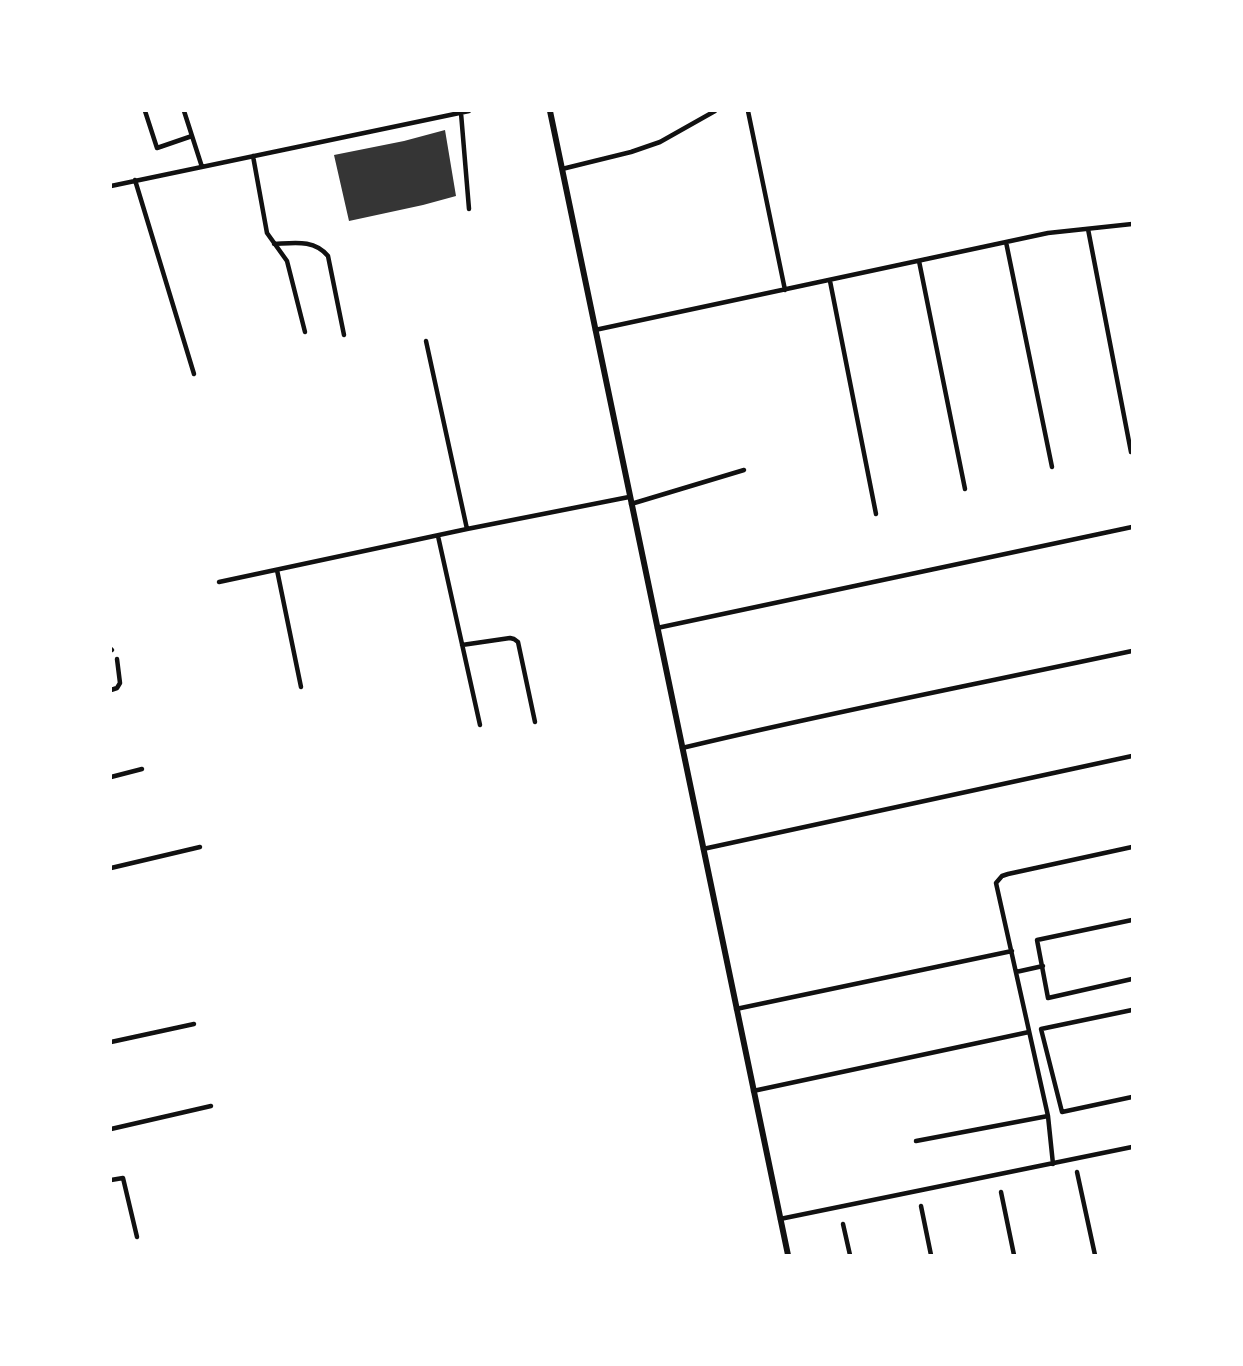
<!DOCTYPE html>
<html>
<head>
<meta charset="utf-8">
<style>
	body { margin:0 }
	#map { position:relative; width:1243px; height:1366px; overflow:hidden; background:#fff; font-family:Bitter,serif }
	canvas { display:block }
	.frame { position:absolute; inset:0; border:112px solid #fff; pointer-events:none }
</style>
</head>
<body>
<div id="map">
<canvas width="1243" height="1366"></canvas>
<div class="frame"></div>
</div>
<script>
const g = document.querySelector('canvas').getContext('2d');
g.lineJoin = 'round';
function fill(path, color) { g.fillStyle = color; g.fill(path, 'evenodd'); }
function strokePath(path, color, width, dash) { g.strokeStyle = color; g.lineWidth = width; g.lineCap = dash ? 'butt' : 'round'; g.setLineDash(dash || []); g.stroke(path); }
const building = new Path2D(`
	M445,130L456,196L423,205L349,221L334,155L404,141Z`);
const minor = new Path2D(`
	M145,111L157,148L192,136
	M184,111L202,167
	M748,111L785,290
	M461,113L469,209
	M253,156L267,233L287,261L305,332
	M562,169L631,152L660,142L715,111
	M135,180L194,374
	M111,186L469,111
	M1088,229L1131,452
	M1006,242L1052,467
	M274,244C294,243 314,239 328,256L344,335
	M919,261L965,489
	M830,281L876,514
	M595,330L1048,233L1132,224
	M426,341L467,529
	M631,504L744,470
	M438,536L480,725
	M277,570L301,687
	M219,582L467,529L629,497
	M657,628L1132,527
	M462,645L510,638L514,639L518,642L535,722
	M111,649L112,650
	M111,690L117,688L120,683L117,659
	M682,748C831,712 982,683 1132,651
	M111,777L142,769
	M703,849L1132,756
	M111,868L200,847
	M1132,920L1037,940L1048,998L1132,979
	M1016,972L1043,966
	M736,1009L1012,951
	M1132,1010L1041,1029L1062,1112L1132,1097
	M111,1042L194,1024
	M753,1091L1029,1032
	M111,1129L211,1106
	M916,1141L1048,1116
	M1053,1164L1048,1116L996,883L1002,876L1008,874L1132,847
	M1077,1172L1095,1255
	M111,1180L123,1178L137,1237
	M1001,1192L1014,1255
	M921,1206L931,1255
	M780,1219L1132,1147
	M843,1224L850,1255`);
const secondary = new Path2D(`
	M550,111L788,1255`);
fill(building, '#353535');
strokePath(minor, '#111', 4.5);
strokePath(secondary, '#111', 6);
</script>
</body>
</html>
